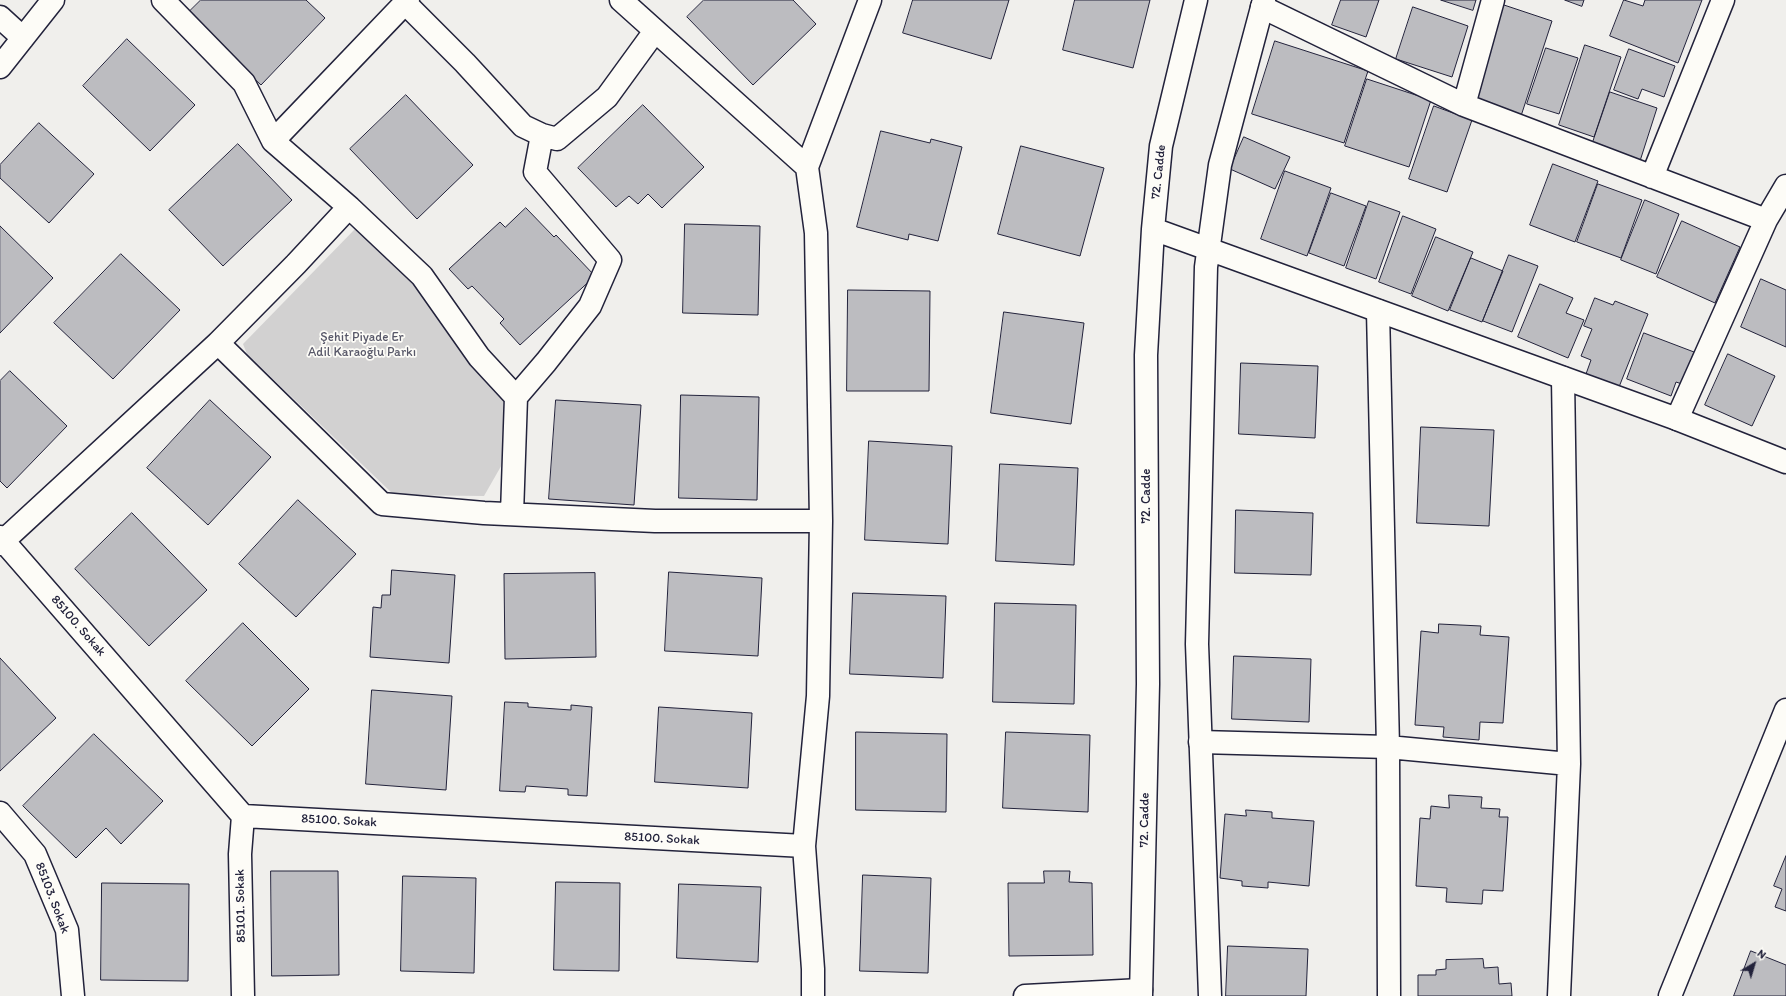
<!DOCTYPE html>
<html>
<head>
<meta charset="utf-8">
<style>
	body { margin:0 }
	#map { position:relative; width:1786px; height:996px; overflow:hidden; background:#f0efec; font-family:Itim,sans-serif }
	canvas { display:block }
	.north { position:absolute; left:1734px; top:944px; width:40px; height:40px; -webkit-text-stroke:3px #fdfcf7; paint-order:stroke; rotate:38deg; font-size:11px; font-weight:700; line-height:16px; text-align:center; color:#22223b }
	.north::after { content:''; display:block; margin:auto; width:14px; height:18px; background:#22223b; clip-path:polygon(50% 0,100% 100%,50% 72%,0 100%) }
</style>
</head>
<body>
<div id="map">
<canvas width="1786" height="996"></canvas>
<div class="north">N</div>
</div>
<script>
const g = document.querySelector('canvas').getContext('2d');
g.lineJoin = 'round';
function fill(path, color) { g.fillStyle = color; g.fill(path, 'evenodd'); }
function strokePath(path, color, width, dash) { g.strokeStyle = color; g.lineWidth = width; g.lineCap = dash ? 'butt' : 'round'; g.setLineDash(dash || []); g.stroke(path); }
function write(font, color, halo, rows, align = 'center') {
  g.font = font + ' Itim,sans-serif'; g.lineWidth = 3.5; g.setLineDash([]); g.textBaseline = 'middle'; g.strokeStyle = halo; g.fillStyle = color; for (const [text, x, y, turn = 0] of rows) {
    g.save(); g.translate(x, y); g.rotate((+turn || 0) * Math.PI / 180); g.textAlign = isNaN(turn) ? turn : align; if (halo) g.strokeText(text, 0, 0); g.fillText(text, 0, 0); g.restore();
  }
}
const green = new Path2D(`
	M368,227L498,364L512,447L484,496L394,495L247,354L243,344L355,229Z`);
const building = new Path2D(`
	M201,0H306L325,18L261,85L186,15Z
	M704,0H793L816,24L753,85L687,17Z
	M913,0H1009L991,59L903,33Z
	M1075,0H1150L1133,68L1063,50Z
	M1341,0H1379L1366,37L1332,25Z
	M1441,0H1476L1473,10Z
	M1565,0H1584L1582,6Z
	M1624,0L1643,6L1645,0H1702L1678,63L1610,36Z
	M1504,5L1552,21L1521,116L1473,100Z
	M1413,7L1468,26L1452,77L1396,59Z
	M127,39L195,105L150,151L83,86Z
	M1275,41L1368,71L1344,143L1252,114Z
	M1585,45L1621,57L1594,137L1559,125Z
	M1546,48L1578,58L1559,114L1527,104Z
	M1629,49L1675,66L1664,97L1642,89L1638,99L1614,90Z
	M1367,79L1431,100L1409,167L1345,146Z
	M1610,92L1657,108L1640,161L1592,145Z
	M406,95L473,165L417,219L350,149Z
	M643,105L704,167L662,208L648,194L638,204L629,196L616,207L578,168Z
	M1434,106L1472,120L1447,192L1409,179Z
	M39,123L94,174L49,223L0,178V165Z
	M881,131L930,143L931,139L962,147L938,241L909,234L908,240L857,227Z
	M1244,137L1290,157L1275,189L1230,169Z
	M238,144L292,200L223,266L169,210Z
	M1021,146L1104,168L1080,256L998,234Z
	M1553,164L1598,181L1575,242L1530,225Z
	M1285,171L1331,188L1307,256L1261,239Z
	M1598,184L1642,200L1621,258L1577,242Z
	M1331,193L1366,206L1344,266L1309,253Z
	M1645,200L1679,214L1656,274L1621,260Z
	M1369,201L1400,212L1376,279L1346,268Z
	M526,208L554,237L556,235L595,276L520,345L500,323L504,319L472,286L468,289L449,269L500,222L505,227Z
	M1403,216L1436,229L1411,294L1379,282Z
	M1682,221L1740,247L1715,303L1657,277Z
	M685,224L760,226L758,315L683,313Z
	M0,226L53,278L0,333Z
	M1436,237L1473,252L1448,311L1412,296Z
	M121,254L180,310L113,379L54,323Z
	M1509,255L1538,266L1512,332L1483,321Z
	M1471,258L1503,271L1482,322L1450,310Z
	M1761,279L1786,290V347L1741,327Z
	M1540,284L1573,298L1566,313L1584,320L1568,358L1518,337Z
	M848,290L930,291L929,391H847Z
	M1595,298L1613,305L1615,301L1648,314L1619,387L1586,374L1591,360L1581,356L1592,329L1584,326Z
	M1004,312L1084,323L1071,424L991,413Z
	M1644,333L1694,352L1682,384L1676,382L1671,396L1627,379Z
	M1728,354L1775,376L1752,426L1705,405Z
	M1241,363L1318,366L1315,438L1239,434Z
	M10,371L67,426L7,488L0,481V381Z
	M681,395L759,397L757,500L679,498Z
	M210,400L271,457L208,525L147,468Z
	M556,400L641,405L634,505L549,499Z
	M1421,427L1494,430L1489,526L1417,523Z
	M869,441L952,446L948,544L865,540Z
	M1000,464L1078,468L1074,565L996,561Z
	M298,500L356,554L296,617L239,564Z
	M1236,510L1313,513L1311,575L1235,573Z
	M132,513L207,590L149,646L75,569Z
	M392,570L455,575L449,663L370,657L373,607L381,608L382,595H390Z
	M669,572L762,578L758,656L665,651Z
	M595,573L596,657L505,659L504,574Z
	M853,593L946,596L943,678L850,674Z
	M995,603L1076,605L1074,704L993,702Z
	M243,623L309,689L252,746L186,681Z
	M1439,624L1481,626L1480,635L1509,637L1503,723L1480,722L1479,740L1443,737L1444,727L1415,725L1421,631L1438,633Z
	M1234,656L1311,659L1309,722L1232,719Z
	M0,658L56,718L0,771Z
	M372,690L452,696L446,790L366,784Z
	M505,702L528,703V707L571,710V705L592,707L587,796L568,795V789L526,786L525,792L500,791Z
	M659,707L752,713L748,788L655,782Z
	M856,732L947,734L946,812L856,810Z
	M1006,732L1090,735L1088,812L1003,808Z
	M94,734L163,801L121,844L106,828L76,858L23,806Z
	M1449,795L1482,797L1481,808L1500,809L1499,817H1508L1503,891L1483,890L1482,904L1446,902L1447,888L1416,886L1420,818L1430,819L1431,806L1449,808Z
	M1246,810L1272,812V818L1314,821L1309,886L1268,882V888L1242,886V881L1220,878L1225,814L1246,816Z
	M1786,856V911L1775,907L1782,889L1774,886Z
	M271,871H338L339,975L272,976Z
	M1044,871H1070L1069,882L1092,883L1093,955L1009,956L1008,883H1044Z
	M863,875L931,878L928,973L860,971Z
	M403,876L476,878L474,973L401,971Z
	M556,882L620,883L619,971L554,970Z
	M102,883L189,884L188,981L101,980Z
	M679,884L761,887L758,962L677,958Z
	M1228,946L1308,949L1306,996H1226Z
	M1751,951L1786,965V996H1734Z
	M1483,959L1484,968L1498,967L1499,984L1511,983L1512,996H1418V975H1436V970L1446,969V960Z`);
const minor = new Path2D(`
	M163,0L244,83L273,141L349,207L422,276L479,357L516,397L512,514
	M621,0L807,167
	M405,3L465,63L523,126L542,135L557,139L607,97L655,31
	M1262,7L1464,105L1766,220
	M0,17L23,38
	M0,67L53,0
	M1464,105L1493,0
	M273,141L408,0
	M1652,177L1723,0
	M1378,311L1388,747L1389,996
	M218,343L382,504L484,513L655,521H821
	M516,397L546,362L590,306L610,260L535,172L542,135
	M1677,419L1766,220L1786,186
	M0,537L243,816L804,846
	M0,544L218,343L296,264L349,207
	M1200,742L1388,747L1569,764
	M0,813L35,854L67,930L73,996
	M243,996L240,854L243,816
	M813,996V969L804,846L818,696L821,521L816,233L807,167L870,0
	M1025,996L1141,990
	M1559,996L1569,764L1563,378
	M1670,996L1786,710`);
const secondary = new Path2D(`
	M1153,229L1677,419L1786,462
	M1141,996L1148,684L1146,355L1153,229L1161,146L1196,0
	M1210,996L1197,644L1206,267L1220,165L1264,0`);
const streetNames = [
	["72. Cadde",1159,172,-84],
	["72. Cadde",1147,496,-90],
	["85100. Sokak",78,626,49],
	["72. Cadde",1145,820,-89],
	["85100. Sokak",339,821,3],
	["85100. Sokak",662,839,3],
	["85103. Sokak",52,898,69],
	["85101. Sokak",241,906,-91]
];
const parkNames = [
	["Şehit Piyade Er",362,338],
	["Adil Karaoğlu Parkı",362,353]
];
fill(green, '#d2d1d1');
fill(building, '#bcbcc0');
strokePath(building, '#22223b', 1);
strokePath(minor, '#22223b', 25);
strokePath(secondary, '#22223b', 25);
strokePath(minor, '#fdfcf7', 22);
strokePath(secondary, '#fdfcf7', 22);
write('13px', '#22223b', '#fdfcf7', streetNames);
write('13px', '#575768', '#fdfcf7', parkNames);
</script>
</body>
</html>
